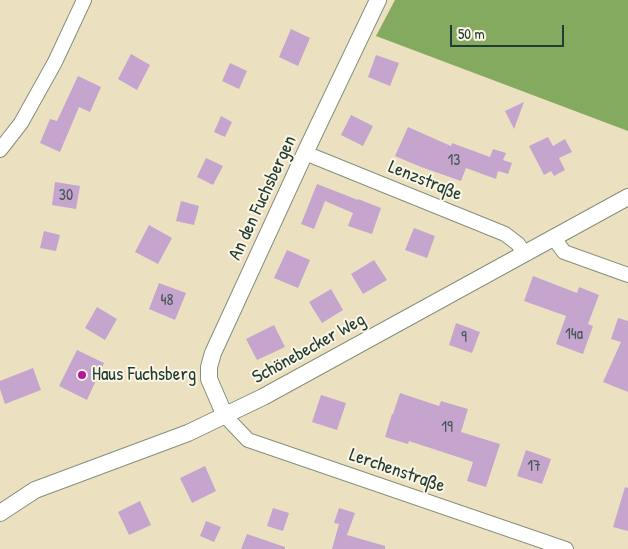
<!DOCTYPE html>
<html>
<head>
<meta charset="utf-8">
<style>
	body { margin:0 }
	#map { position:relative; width:628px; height:549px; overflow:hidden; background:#ebe1c0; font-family:"Patrick Hand",sans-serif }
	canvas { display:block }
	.scale { position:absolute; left:450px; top:25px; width:114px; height:22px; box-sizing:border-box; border:2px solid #1f3d34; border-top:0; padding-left:6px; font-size:15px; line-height:18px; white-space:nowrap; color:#1f3d34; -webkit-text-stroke:4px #fcf5e5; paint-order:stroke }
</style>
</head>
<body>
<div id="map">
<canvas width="628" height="549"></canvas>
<div class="scale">50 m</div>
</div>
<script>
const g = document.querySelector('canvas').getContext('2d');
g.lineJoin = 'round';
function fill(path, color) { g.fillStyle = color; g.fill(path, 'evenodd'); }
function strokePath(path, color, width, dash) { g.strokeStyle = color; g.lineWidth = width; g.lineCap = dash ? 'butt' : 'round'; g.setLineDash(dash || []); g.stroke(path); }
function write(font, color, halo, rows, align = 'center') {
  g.font = font + ' "Patrick Hand",sans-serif'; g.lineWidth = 4; g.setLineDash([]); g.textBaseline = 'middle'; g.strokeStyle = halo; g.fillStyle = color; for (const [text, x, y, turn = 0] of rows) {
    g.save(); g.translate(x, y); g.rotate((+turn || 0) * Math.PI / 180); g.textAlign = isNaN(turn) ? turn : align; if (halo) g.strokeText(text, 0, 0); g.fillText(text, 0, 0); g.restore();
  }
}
const forest = new Path2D(`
	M395,0H628V131L376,36Z`);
const building = new Path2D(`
	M291,29L310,38L298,66L279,57Z
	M131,54L150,65L137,90L118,79Z
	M376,55L399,63L390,86L368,77Z
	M230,63L247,71L239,89L222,81Z
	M78,76L101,87L90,112L79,107L60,152L40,143L50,119L57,121Z
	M524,102L514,129L505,111Z
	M351,115L373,126L363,146L341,135Z
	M221,116L232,122L225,137L214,132Z
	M408,127L451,146L452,143L490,157L493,149L506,153L503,160L512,163L508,174L498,171L496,179L466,168L461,181L421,167L395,156Z
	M548,137L553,146L565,139L572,152L559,158L565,170L554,176L551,171L544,175L529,146Z
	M206,158L223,166L213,185L197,177Z
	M55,182L80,186L76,209L52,205Z
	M317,184L358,200V199L381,208L372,234L348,226L353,213L325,201L314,229L301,224Z
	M181,201L199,206L194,225L176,221Z
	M149,225L172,238L158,264L135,252Z
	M414,228L435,236L427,258L405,250Z
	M44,231L60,235L56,251L40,248Z
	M287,250L310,260L298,288L274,278Z
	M374,260L387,280L363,294L351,274Z
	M533,276L577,293L579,287L599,295L588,324L593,326L583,354L556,344L566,316L524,301Z
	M159,283L186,293L175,320L149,309Z
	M331,289L343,310L322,323L309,302Z
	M97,307L117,319L105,340L85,328Z
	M618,318L628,321V392L603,382L621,342L611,339Z
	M456,323L480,332L472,353L449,345Z
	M274,325L285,347L257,360L246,339Z
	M77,350L104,363L87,400L59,386Z
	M33,368L41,390L5,404L0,389V381Z
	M400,393L439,406L441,401L468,409L461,432L500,444L486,487L467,481L473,462L409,441L408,444L385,437L392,414H393Z
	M321,395L346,403L337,430L312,422Z
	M526,450L551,459L542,484L517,476Z
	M205,466L216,491L192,503L180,478Z
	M625,487L628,488V531L613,527Z
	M140,501L151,525L129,535L118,512Z
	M273,508L289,513L283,531L267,526Z
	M339,508L355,513L347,535L385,546V549H332L339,524L334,523Z
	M206,521L221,527L214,542L200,536Z
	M247,534L285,547V549H241Z`);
const minor = new Path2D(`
	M0,150L21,123L55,62L84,0
	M305,153L505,234L518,244L524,253
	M553,237L564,252L628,275
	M225,416L248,440L566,549`);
const tertiary = new Path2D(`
	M225,416L209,379V367L213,353L305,153L378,0
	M0,513L35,490L188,433L263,397L628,197`);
const markers = [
	[82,375,5,"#b5179e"]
];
const numberNames = [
	["13",454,161],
	["30",66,196],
	["48",167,301],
	["14a",574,335],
	["9",464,338],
	["19",447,428],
	["17",534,467]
];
const streetNames = [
	["Lenzstraße",425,181,22],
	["An den Fuchsbergen",263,198,-65],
	["Schönebecker Weg",309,349,-29],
	["Lerchenstraße",397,471,19]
];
const poiNames = [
	["Haus Fuchsberg",92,375]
];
fill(forest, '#84aa60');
fill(building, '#c5a4ce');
strokePath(minor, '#858f7a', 16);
strokePath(tertiary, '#858f7a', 18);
strokePath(minor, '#fff', 14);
strokePath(tertiary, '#fff', 16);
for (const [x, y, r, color] of markers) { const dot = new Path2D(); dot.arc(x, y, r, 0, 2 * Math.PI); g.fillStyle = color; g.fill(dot); strokePath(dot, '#fcf5e5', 2); }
write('16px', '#48575a', null, numberNames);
write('19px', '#1f3d34', '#fcf5e5', streetNames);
write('19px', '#1f3d34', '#fcf5e5', poiNames, 'left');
</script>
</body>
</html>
